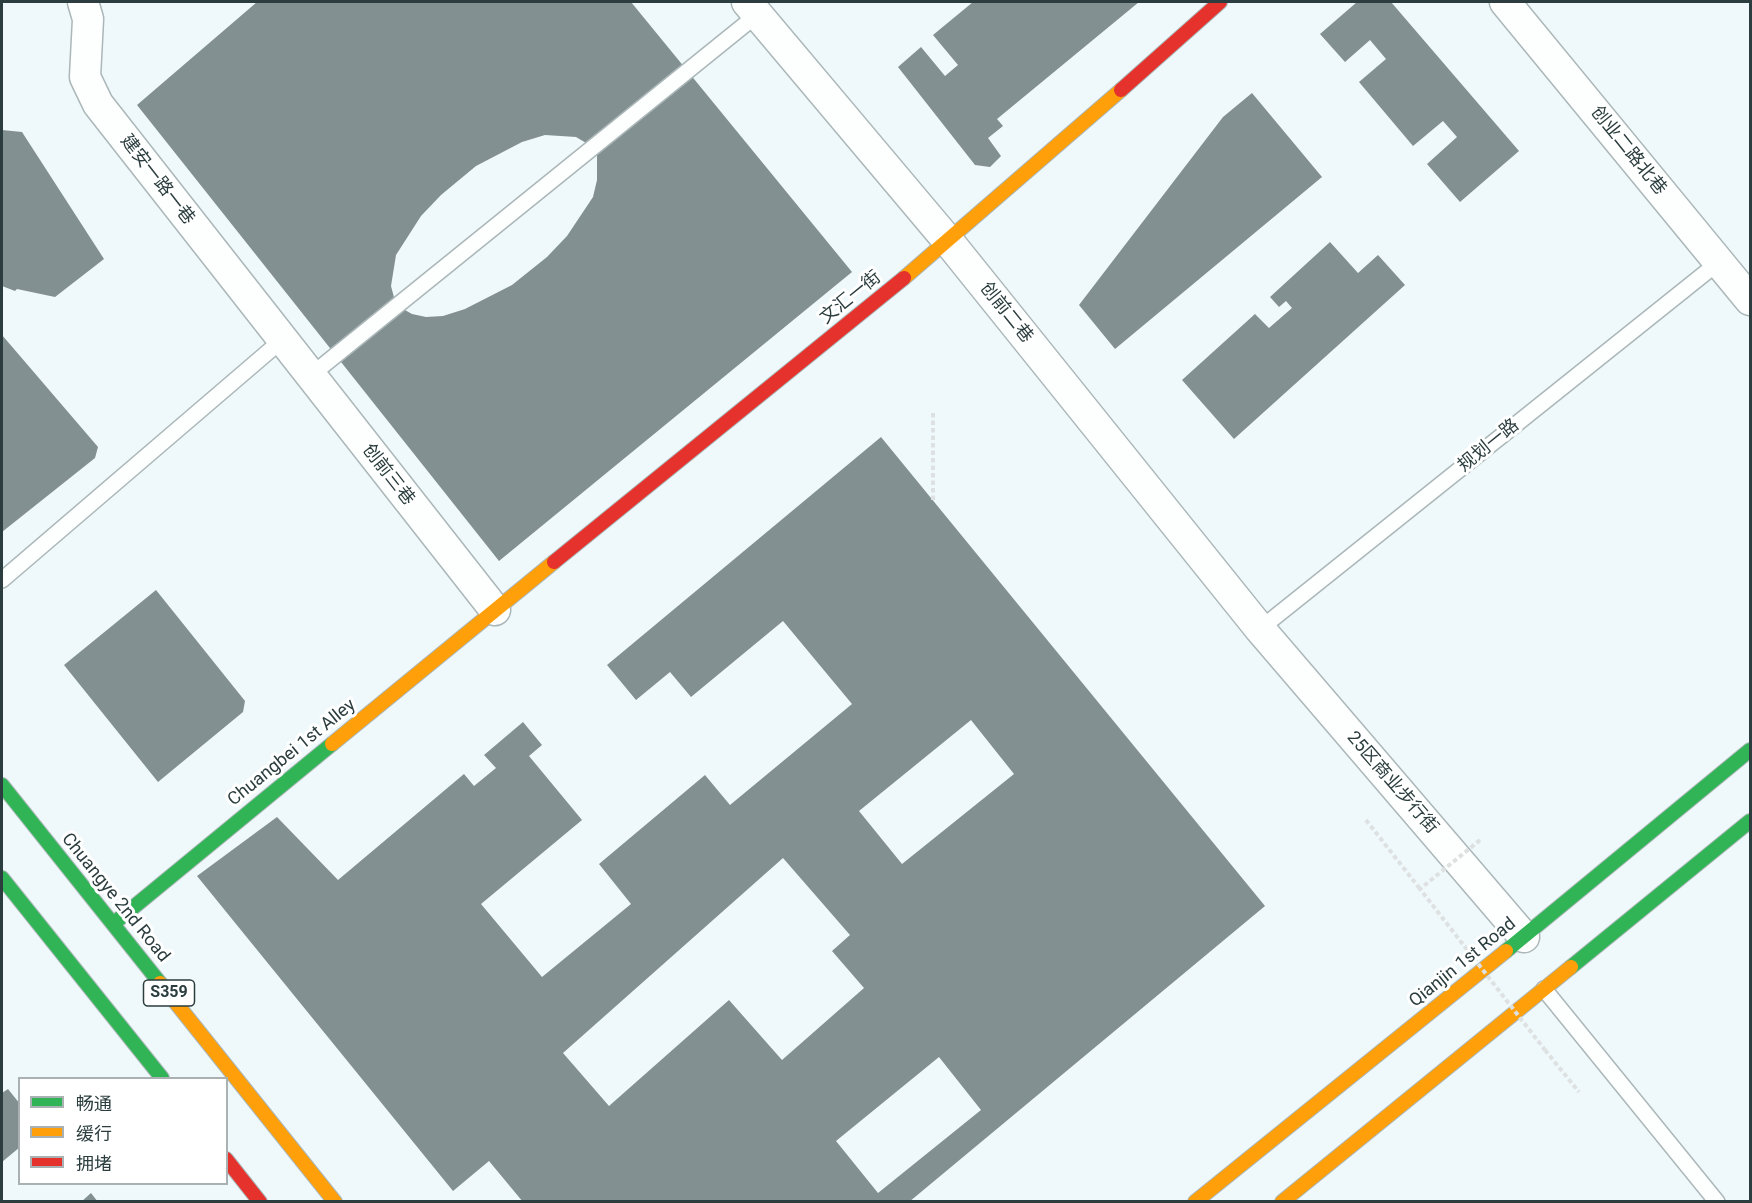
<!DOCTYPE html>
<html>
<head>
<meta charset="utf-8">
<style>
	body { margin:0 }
	#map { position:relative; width:1752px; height:1203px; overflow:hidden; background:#eff8fa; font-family:Roboto,"Noto Sans SC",sans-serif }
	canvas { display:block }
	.frame { position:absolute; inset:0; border:3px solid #2b3d3e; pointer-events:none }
	.legend { position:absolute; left:18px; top:1077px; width:210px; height:108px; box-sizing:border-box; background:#fff; border:2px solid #aab1b2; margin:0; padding:8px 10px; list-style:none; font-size:18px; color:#2b3d3e }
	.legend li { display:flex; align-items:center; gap:12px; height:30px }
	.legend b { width:30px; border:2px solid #aab1b2 }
</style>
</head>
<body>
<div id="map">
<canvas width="1752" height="1203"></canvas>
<div class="frame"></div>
<ul class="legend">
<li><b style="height:8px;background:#30b455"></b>畅通</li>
<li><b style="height:8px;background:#ff9f0a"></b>缓行</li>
<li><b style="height:8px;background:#e5322d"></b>拥堵</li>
</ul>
</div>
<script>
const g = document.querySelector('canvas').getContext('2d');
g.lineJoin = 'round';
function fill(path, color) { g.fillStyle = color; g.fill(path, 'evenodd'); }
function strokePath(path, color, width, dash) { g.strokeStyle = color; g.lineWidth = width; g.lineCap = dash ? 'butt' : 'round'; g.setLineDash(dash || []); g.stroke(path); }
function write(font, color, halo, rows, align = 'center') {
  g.font = font + ' Roboto,"Noto Sans SC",sans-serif'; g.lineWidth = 6; g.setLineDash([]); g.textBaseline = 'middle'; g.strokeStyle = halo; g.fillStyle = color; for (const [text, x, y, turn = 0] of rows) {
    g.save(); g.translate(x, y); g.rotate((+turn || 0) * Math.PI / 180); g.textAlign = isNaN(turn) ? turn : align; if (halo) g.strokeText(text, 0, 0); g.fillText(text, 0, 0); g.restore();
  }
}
const building = new Path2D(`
	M257,2H631L852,272L499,561L137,105ZM545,135L576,137L593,147L597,155V180L593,197L567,236L547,257L512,285L465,309L443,316L426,317L412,314L396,305L391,286L396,255L421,216L441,195L476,166L522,142Z
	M973,2H1139L997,119L1003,126L988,138L1001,156L990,167L975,165L898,67L921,47L945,76L958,65L933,35Z
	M1357,2H1391L1519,151L1460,202L1427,164L1457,137L1443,121L1413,146L1359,82L1386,59L1370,40L1345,62L1320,34Z
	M1252,93L1322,177L1115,349L1079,305L1223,117Z
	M2,130L22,132L104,259L55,297L17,289L15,291L2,286Z
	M1330,242L1358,273L1378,255L1405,285L1234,439L1182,380L1255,314L1269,328L1292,308L1286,301L1279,307L1270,297Z
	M2,335L98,447L95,458L2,532Z
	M881,437L1265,906L909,1202H523L489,1161L453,1191L197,876L277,817L338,880L464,774L474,786L496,768L484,755L523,722L542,745L529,756L582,820L481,904L542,977L631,904L599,864L705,775L730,805L852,704L783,621L691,697L670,672L636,700L607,665ZM971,720L1014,774L902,864L859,811ZM783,858L850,935L832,951L864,988L782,1060L729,1000L609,1106L563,1053ZM939,1057L981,1110L878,1193L836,1141Z
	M156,590L245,701L243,712L158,782L64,665Z
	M8,1089L20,1104V1147L2,1162V1093Z
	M91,1193L98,1202H81Z`);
const path = new Path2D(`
	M933,500V410
	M1366,820L1420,889
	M1545,1050L1579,1092`);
const lane = new Path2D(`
	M310,376L758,14
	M2,580L282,340
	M1260,629L1719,262
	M1544,989L1717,1202`);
const street = new Path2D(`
	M83,2L88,19L85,77L98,104L495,610
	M747,2L949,242L1260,629L1524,937
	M1505,2L1750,300`);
const fast = new Path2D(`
	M2,785L160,983
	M2,878L162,1078
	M113,924L332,744
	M1506,951L1750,750
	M1571,967L1750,821`);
const slow = new Path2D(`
	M904,278L1121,90
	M332,744L554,562
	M160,983L335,1202
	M1195,1202L1506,951
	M1282,1202L1571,967`);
const jam = new Path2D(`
	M1121,90L1220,2
	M554,562L904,278
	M226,1159L260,1202`);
const pathBridge = new Path2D(`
	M1480,840L1420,889L1545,1050`);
const shields = [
	[169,993,51]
];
const shieldNames = [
	["S359",169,993]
];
const streetNames = [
	["创业二路北巷",1628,151,51],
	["建安一路一巷",157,180,52],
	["文汇一街",851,298,-39],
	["创前二巷",1006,313,51],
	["规划一路",1489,446,-39],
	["创前三巷",388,475,52],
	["Chuangbei 1st Alley",292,753,-39],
	["25区商业步行街",1392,783,49],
	["Chuangye 2nd Road",115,898,51],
	["Qianjin 1st Road",1463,963,-39]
];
fill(building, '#829092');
strokePath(lane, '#abb7b8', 18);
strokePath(street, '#abb7b8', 33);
strokePath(fast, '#abb7b8', 16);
strokePath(slow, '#abb7b8', 16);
strokePath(jam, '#abb7b8', 16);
strokePath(path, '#dee1e1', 4, [4.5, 3]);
strokePath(lane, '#fdfefe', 15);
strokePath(street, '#fdfefe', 30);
strokePath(fast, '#30b455', 14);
strokePath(slow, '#ff9f0a', 14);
strokePath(jam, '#e5322d', 14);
strokePath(pathBridge, '#dee1e1', 4, [4.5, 3]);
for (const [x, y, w] of shields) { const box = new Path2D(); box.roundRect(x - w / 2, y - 13, w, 26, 4.5); g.fillStyle = '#fff'; g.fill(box); strokePath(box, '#2b3d3e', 1.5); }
write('bold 16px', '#2b3d3e', null, shieldNames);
write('18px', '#2b3d3e', '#fff', streetNames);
</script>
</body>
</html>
